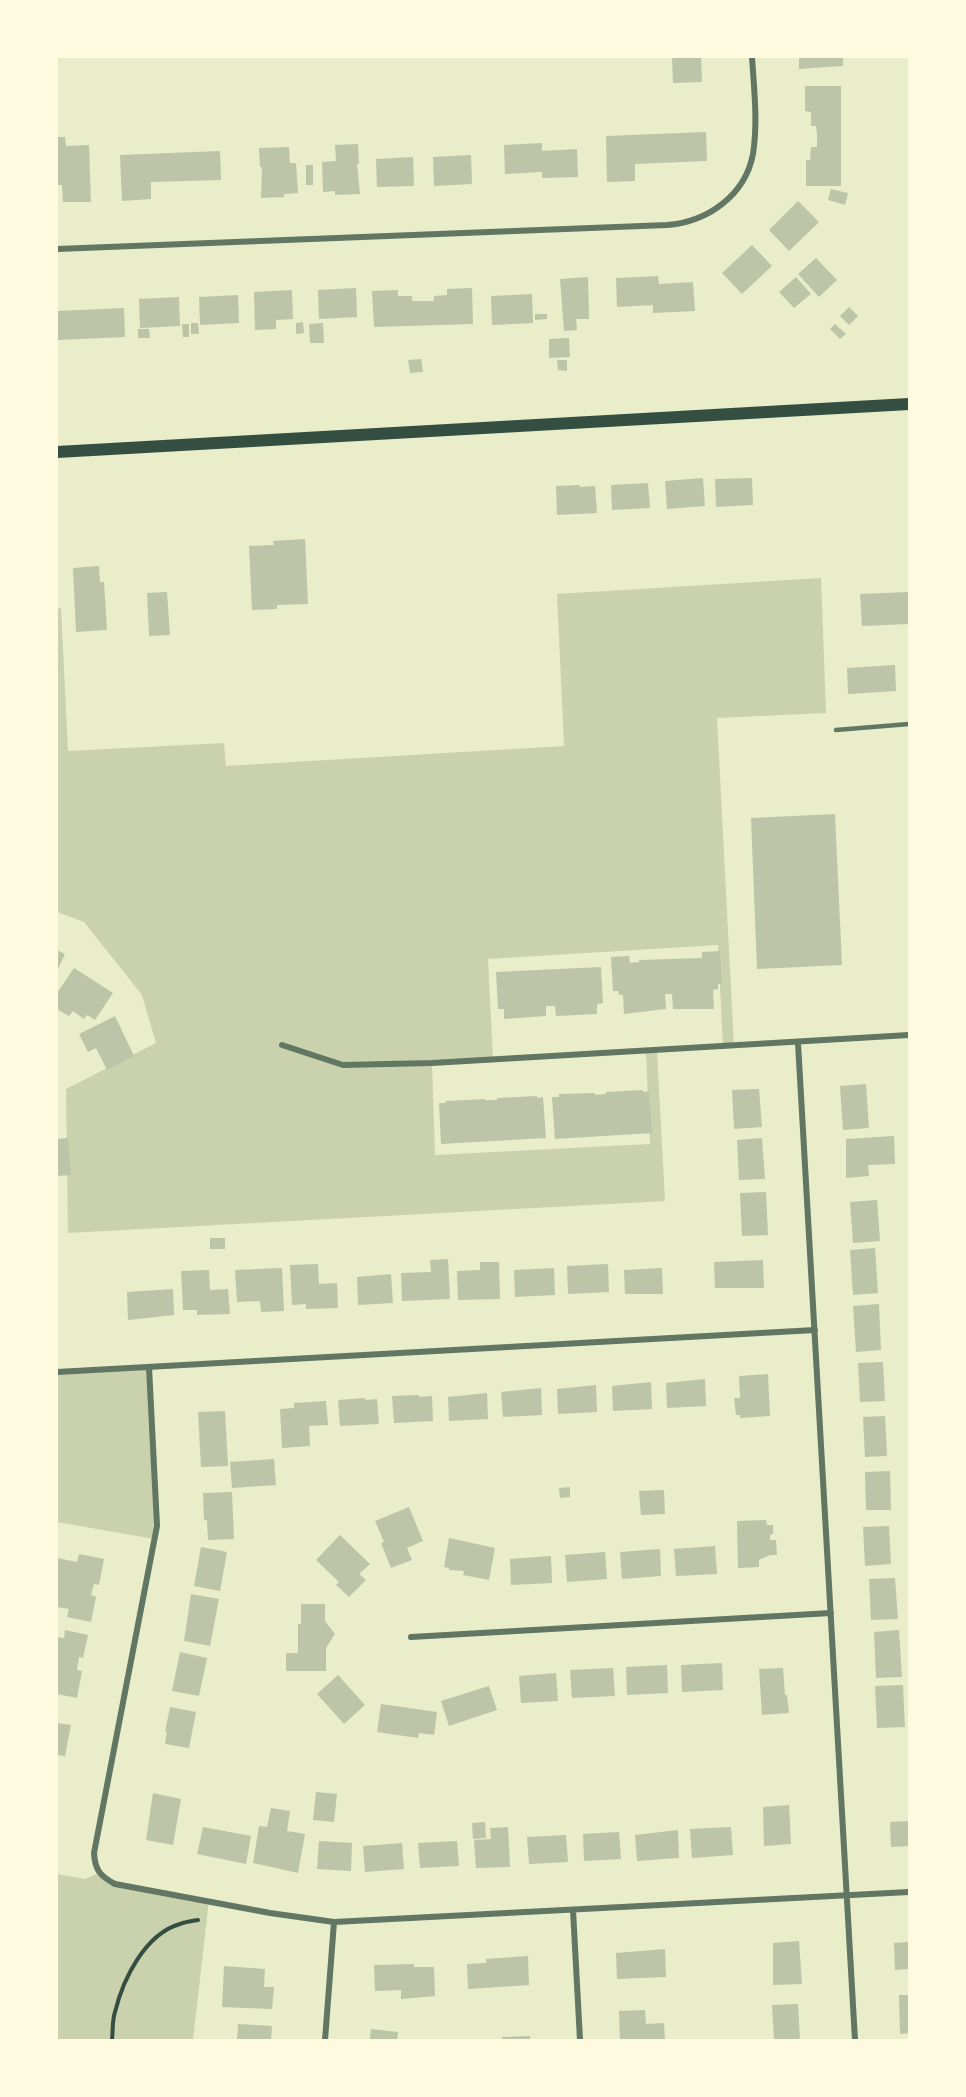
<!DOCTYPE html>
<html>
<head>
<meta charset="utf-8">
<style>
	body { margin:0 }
	#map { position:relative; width:966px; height:2097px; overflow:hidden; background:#e9edc9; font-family:Figtree,sans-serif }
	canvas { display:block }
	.frame { position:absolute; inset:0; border:58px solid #fefae0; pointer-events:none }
</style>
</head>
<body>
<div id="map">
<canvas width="966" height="2097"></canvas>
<div class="frame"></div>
</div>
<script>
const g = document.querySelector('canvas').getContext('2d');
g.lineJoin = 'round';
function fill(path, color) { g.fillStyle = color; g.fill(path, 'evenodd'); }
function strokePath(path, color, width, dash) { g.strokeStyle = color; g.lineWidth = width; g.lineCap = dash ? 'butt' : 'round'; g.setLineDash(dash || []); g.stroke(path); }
const green = new Path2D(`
	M821,578L826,713L717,718L734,1047H723L718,945L488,959L493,1060L432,1064L435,1155L650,1144L646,1052L657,1051L665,1201L68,1233L66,1089L156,1043L142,995L84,922L57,912V609L61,608L68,751L224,743L226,766L564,746L557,594Z
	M149,1367L154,1539L57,1522V1372Z
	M98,1873L105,1879L209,1900L193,2040H57V1874L85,1879Z`);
const building = new Path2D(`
	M672,57H701L702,82L673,83Z
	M799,57H843V66L799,69Z
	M805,86H841V186H806V160H810L811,147H817V134L816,126H811V112L805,111Z
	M706,132L707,161L635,164V181L607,182L606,136Z
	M57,137H65L66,146L89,145L91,202H63L62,185H57Z
	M542,143V151L577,149L578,177L542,178V172L505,174L504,145Z
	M358,144L359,164H357L360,194L335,195V191L323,192L322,162L336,161L335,145Z
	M289,147L290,163H296L298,193L284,194V197L261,198L262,167H260L259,148Z
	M220,151L221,180L151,182V199L122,201L120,155Z
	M471,155L472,184L434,186L433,157Z
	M413,157L414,186L377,187L376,159Z
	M306,165H313V185H306Z
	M831,189L848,193L845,205L828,200Z
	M798,201L819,222L789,251L769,230Z
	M752,245L772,266L742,294L722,273Z
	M816,258L837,280L819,297L798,274Z
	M658,276L659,284L693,282L695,311L653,313V305L617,307L616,278Z
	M588,277L589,319H576L577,330L564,331L560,279Z
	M796,277L811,294L794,308L779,292Z
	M356,288L357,317L319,319L318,290Z
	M472,288L473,324L374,327L372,291L398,290V296H412V301H434V296L447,295V289Z
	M292,290L293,319L276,320V329L255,330L254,292Z
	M532,294L533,323L492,325L491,296Z
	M238,295L239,323L200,325L199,297Z
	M179,297L180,326L140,328L139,299Z
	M849,307L858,316L849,325L840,316Z
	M124,308L125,337L57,340V311Z
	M535,314H547V319L535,320Z
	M303,322L304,333L296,334V323Z
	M191,323H198L199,334H191Z
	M323,323L324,343H310L309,324Z
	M182,324H189V337H183Z
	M835,324L846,334L840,339L830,329Z
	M138,329H149L150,338H138Z
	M569,338L570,357L549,358V339Z
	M421,359L423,372L410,373L408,360Z
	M557,360H567V371L558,370Z
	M703,478L705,506L667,509L665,481Z
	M752,478L753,505L716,507L715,479Z
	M648,483L650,508L612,510L611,485Z
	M579,485L580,487L595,486L597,513L557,515L556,486Z
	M305,539L308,604L277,605V609L252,610L249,546L274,545L273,541Z
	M99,566L100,582H104L107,630L76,632L73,568Z
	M167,592L170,635L149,636L147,593Z
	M909,592V624L862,626L860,594Z
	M895,665L896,691L848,694L847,668Z
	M835,814L842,965L757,969L751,818Z
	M57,950L65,954L57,971Z
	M720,951L722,984H718V989L713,990L714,1009H673L672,994H665L666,1009L624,1014L623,995H619L618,991H613L611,957L629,956L630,963L639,962V960L702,958V952Z
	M601,967L603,1003L597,1004V1014L556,1016L555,1006H546V1016L504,1019V1009H498L496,972Z
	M74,968L113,993L95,1020L87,1015L84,1019L73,1011L69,1016L57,1009V993Z
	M115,1016L134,1056L107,1070L96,1048L88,1052L79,1034Z
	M866,1084L869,1128L843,1130L840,1086Z
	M759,1089L762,1127L734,1129L732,1090Z
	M643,1090V1092L649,1091L652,1133L555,1139L552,1097H559V1094L595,1093V1095L606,1094V1092Z
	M537,1096V1098L543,1097L546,1138L441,1144L439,1103H446L445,1101L485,1099V1100H497V1098Z
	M894,1136L895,1164L868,1165L869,1176L846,1178V1139Z
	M68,1138L71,1175L57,1176V1139Z
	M762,1138L765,1179L739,1180L737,1140Z
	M766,1192L768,1235L742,1236L740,1193Z
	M877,1200L880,1241L853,1243L850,1202Z
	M210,1238H225V1249H210Z
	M875,1248L878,1293L853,1295L850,1250Z
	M448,1259L450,1299L402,1301L401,1273L431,1272L430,1260Z
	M763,1260L764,1288H715L714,1262Z
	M480,1262H499L500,1299L458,1300L457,1271L480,1270Z
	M318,1264L319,1284L337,1283L338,1308L306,1309V1304L292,1305L290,1265Z
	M608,1264L609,1292L568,1294L567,1266Z
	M282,1268L284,1311L261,1312L260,1301L237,1302L235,1270Z
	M554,1268L555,1295L515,1297L514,1270Z
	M662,1268L663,1294H625L624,1270Z
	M209,1270L210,1290L228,1289L230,1314L197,1315V1310H183L181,1271Z
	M391,1274L393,1303L358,1305L357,1277Z
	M173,1289L174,1315L128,1320L127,1292Z
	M879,1304L881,1350L856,1352L853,1306Z
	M883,1362L885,1401L860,1402L858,1363Z
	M768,1374L770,1416L740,1418V1415H736L734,1398H740L739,1376Z
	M705,1379L706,1406L667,1408L666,1383Z
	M651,1382L652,1409L613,1411L612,1386Z
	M596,1385L597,1412L558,1414L557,1389Z
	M541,1388L542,1415L503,1417L501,1392Z
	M487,1393L488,1419L449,1421L448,1397Z
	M419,1395V1397L432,1396L433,1421L394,1423L392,1396Z
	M365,1398V1400L377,1399L379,1424L340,1426L338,1400Z
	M326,1401L328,1425L309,1426L310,1446L282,1448L280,1409L294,1408V1403Z
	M225,1411L228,1466L201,1467L198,1412Z
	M885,1416L887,1456L865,1457L863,1417Z
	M274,1459L276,1485L232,1488L230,1462Z
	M890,1471L891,1510H866L865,1472Z
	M570,1487V1497L560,1498L559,1488Z
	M664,1490L665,1514L641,1515L639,1491Z
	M232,1492L234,1539L208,1540L207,1520H204L203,1493Z
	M409,1507L423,1541L407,1548L412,1560L391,1568L381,1543L384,1542L375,1521Z
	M766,1520L767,1525H773V1534L770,1535V1540H776L777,1555H770L759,1560V1567L738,1568L737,1521Z
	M889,1526L891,1564L865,1566L863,1527Z
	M340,1535L370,1564L359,1574L366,1580L349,1597L336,1585L339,1582L316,1560Z
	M449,1538L495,1548L489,1580L463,1575L464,1571L449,1570V1568L444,1567Z
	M715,1546L717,1574L676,1576L674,1549Z
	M201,1547L227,1552L220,1591L194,1586Z
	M660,1549L661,1576L622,1579L620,1552Z
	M605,1552L607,1579L567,1582L565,1555Z
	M79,1554L104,1559L99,1585L94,1584L91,1595L96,1597L91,1622L67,1617L69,1609L57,1607V1558L77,1562Z
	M551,1556L552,1583L511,1585L510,1559Z
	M895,1578L898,1619L871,1620L869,1579Z
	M191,1594L219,1599L210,1646L184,1641Z
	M301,1604H325V1621L335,1634L326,1648V1671H286V1653H298V1624H301Z
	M65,1630L88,1635L83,1658L79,1657L77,1670L82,1671L77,1698L57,1694V1637L64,1638Z
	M899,1630L902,1677L876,1678L874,1632Z
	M180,1652L207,1658L199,1696L172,1691Z
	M722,1663L723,1690L682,1692L681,1665Z
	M667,1665L668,1693L627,1695L626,1667Z
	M613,1668L615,1696L572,1698L570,1670Z
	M783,1668L785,1695H787L789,1713L762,1715L759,1669Z
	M556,1673L558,1701L521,1703L519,1676Z
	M338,1675L365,1705L344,1724L317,1694Z
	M903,1685L905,1727L877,1728L875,1686Z
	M489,1686L497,1710L449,1726L441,1701Z
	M381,1704L437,1712L434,1735L419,1733L418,1738L377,1732Z
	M170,1707L196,1712L189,1748L165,1744L167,1731L165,1732Z
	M57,1723L71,1725L65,1756L57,1755Z
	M316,1792L337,1794L334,1822L313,1820Z
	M153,1793L181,1799L173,1845L146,1840Z
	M789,1805L791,1844L764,1846L763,1807Z
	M271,1808L290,1811L287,1831L305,1834L298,1873L253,1863L259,1826L267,1827Z
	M909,1821V1846L891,1847L890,1822Z
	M485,1822L486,1838L473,1839L472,1823Z
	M203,1827L251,1836L246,1864L197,1854Z
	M508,1827L510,1867L476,1868L474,1840L491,1839L490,1828Z
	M731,1827L733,1855L692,1858L690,1829Z
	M678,1830L679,1858L637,1861L635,1835Z
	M619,1832L621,1859L584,1861L583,1834Z
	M566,1835L568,1862L529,1864L527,1837Z
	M319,1841L352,1843L351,1871L317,1869Z
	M457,1841L459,1866L420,1868L418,1843Z
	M402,1843L404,1869L365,1872L363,1846Z
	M799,1941L802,1984L773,1985V1943Z
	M909,1942V1969L895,1970L894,1943Z
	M665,1949L666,1977L617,1979L616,1953Z
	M528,1956L529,1985L468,1989L467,1964L486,1963V1959Z
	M414,1964V1967H434L435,1996L401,1999V1990L375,1991L374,1965Z
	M224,1966L265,1969L264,1987H274L272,2009L222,2007Z
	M899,1995H909V2033L900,2034Z
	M798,2004L800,2040H774L772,2005Z
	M645,2010L646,2024L664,2023L665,2040H620L619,2011Z
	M238,2024L272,2026L271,2040H237Z
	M371,2029L398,2032L397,2040H370Z
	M530,2036V2040H502V2037Z`);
const path = new Path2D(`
	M112,2040C113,2031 112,2021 115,2012C123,1979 145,1934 180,1924C185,1922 192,1921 198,1920`);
const service = new Path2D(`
	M836,730L909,724`);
const minor = new Path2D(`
	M57,249L667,225C707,222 745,196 753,154C758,122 754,89 752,57
	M798,1043L855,2040
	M282,1045L343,1065L432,1063L909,1035
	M149,1367L157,1526L94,1853C95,1870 100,1876 115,1884L270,1913L334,1922L909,1892
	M57,1372L815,1330
	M411,1637L831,1613
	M573,1910L580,2040
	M325,2040L334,1922`);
const secondary = new Path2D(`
	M57,452L909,404`);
fill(green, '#cad2ad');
fill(building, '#bcc5a7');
strokePath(path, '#344e41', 4);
strokePath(service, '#617663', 4.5);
strokePath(minor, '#617663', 6);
strokePath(secondary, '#344e41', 12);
</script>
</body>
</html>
